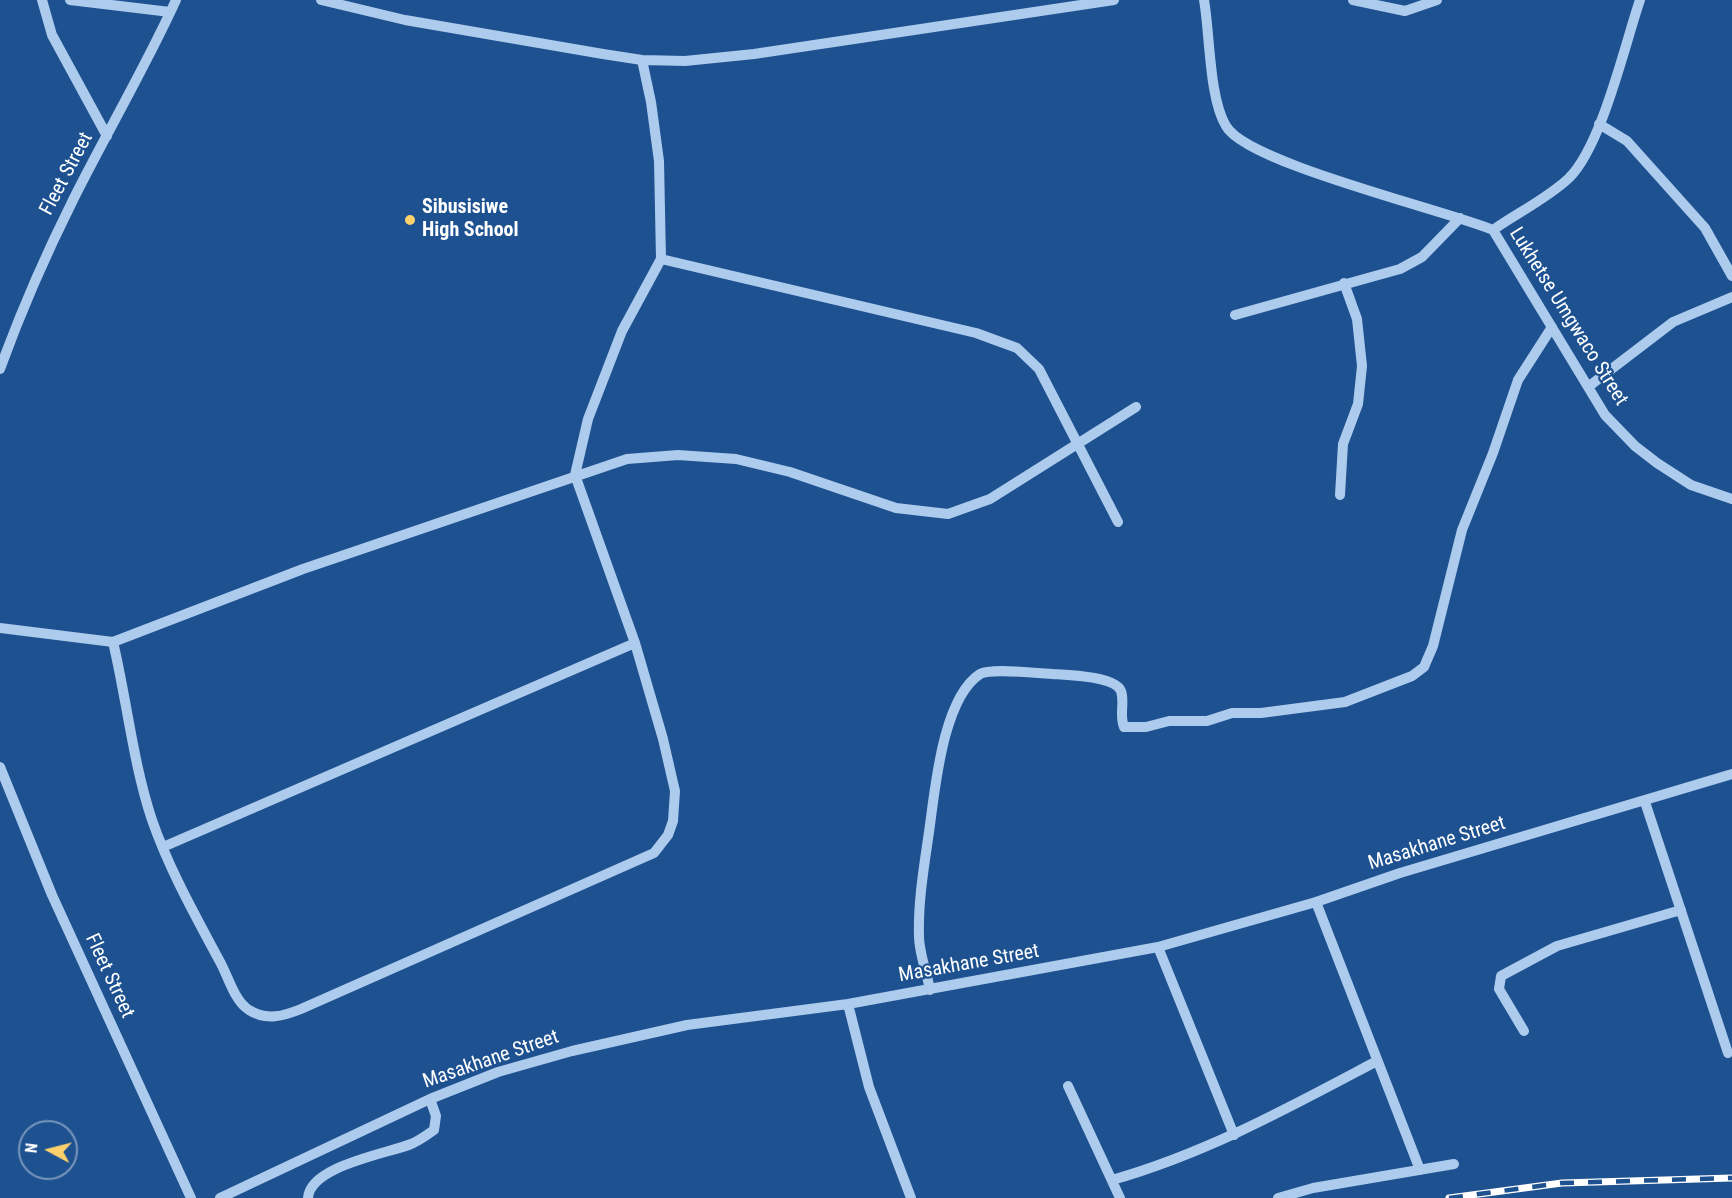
<!DOCTYPE html>
<html>
<head>
<meta charset="utf-8">
<style>
	body { margin:0 }
	#map { position:relative; width:1732px; height:1198px; overflow:hidden; background:#1e5190; font-family:"Roboto Condensed",sans-serif }
	canvas { display:block }
	.north { position:absolute; left:18px; top:1120px; width:60px; height:60px; box-sizing:border-box; background:#1e5190; border:2px solid #7897bc; border-radius:50%; rotate:277deg; font-size:16px; font-weight:700; line-height:24px; text-align:center; color:#fff }
	.north::after { content:''; display:block; margin:auto; width:21px; height:27px; background:#fcd16c; clip-path:polygon(50% 0,100% 100%,50% 72%,0 100%) }
</style>
</head>
<body>
<div id="map">
<canvas width="1732" height="1198"></canvas>
<div class="north">N</div>
</div>
<script>
const g = document.querySelector('canvas').getContext('2d');
g.lineJoin = 'round';
function strokePath(path, color, width, dash) { g.strokeStyle = color; g.lineWidth = width; g.lineCap = dash ? 'butt' : 'round'; g.setLineDash(dash || []); g.stroke(path); }
function write(font, color, halo, rows, align = 'center') {
  g.font = font + ' "Roboto Condensed",sans-serif'; g.lineWidth = 4.5; g.setLineDash([]); g.textBaseline = 'middle'; g.strokeStyle = halo; g.fillStyle = color; for (const [text, x, y, turn = 0] of rows) {
    g.save(); g.translate(x, y); g.rotate((+turn || 0) * Math.PI / 180); g.textAlign = isNaN(turn) ? turn : align; if (halo) g.strokeText(text, 0, 0); g.fillText(text, 0, 0); g.restore();
  }
}
const minor = new Path2D(`
	M42,0L52,35L107,136
	M70,0L170,12
	M321,0L405,20L603,54L642,60L685,61L754,54L1114,0
	M1204,0C1210,34 1209,98 1226,126C1246,163 1445,210 1493,230
	M1353,0L1405,11L1437,0
	M1599,124L1627,141L1705,228L1732,276
	M1493,230L1605,415L1635,446L1657,463L1691,485L1732,499
	M1493,230C1517,213 1548,198 1569,178C1602,145 1624,47 1640,0
	M661,259L976,333L1017,348L1039,369L1118,522
	M1235,315L1400,269L1422,257L1460,218
	M0,369C21,311 46,254 74,198C107,132 145,68 176,0
	M1588,387L1673,322L1732,297
	M1340,495L1343,444L1358,404L1362,366L1357,319L1344,283
	M0,628L113,642L303,569L627,459L678,455L736,459L790,472L896,508L948,514L990,499L1136,407
	M113,642C127,701 133,763 152,820C169,869 195,915 219,960C228,975 234,1001 249,1010C266,1021 284,1016 301,1009L654,853L668,835L673,821L675,791L663,739L635,643L575,475L588,419L622,331L661,259L659,161L651,102L642,60
	M0,767L52,895L191,1198
	M1645,802L1728,1053
	M163,847L635,643
	M1316,902L1420,1170
	M1158,947L1234,1135
	M930,990C927,973 919,953 919,936C918,901 924,867 929,832C935,791 942,699 980,674C990,668 1038,673 1052,674C1066,675 1115,676 1121,691C1125,702 1119,715 1124,727H1146L1169,721H1207L1232,713H1261L1345,702L1412,676L1424,667L1433,646L1462,530L1493,453L1518,380L1552,327
	M848,1004L869,1087L911,1198
	M1524,1031L1499,989L1501,976L1557,946L1681,910
	M1068,1086L1120,1198
	M1112,1180C1207,1153 1290,1107 1377,1061
	M220,1198L430,1099L498,1072L572,1051L687,1025L848,1004L1158,947L1316,902L1400,873L1732,774
	M308,1198C310,1166 386,1154 411,1144C419,1141 427,1135 434,1130L436,1116L430,1099
	M1278,1198L1313,1188L1454,1164`);
const rail = new Path2D(`
	M1449,1198L1562,1183L1732,1178`);
const markers = [
	[410,220,6,"#fcd16c"]
];
const streetNames = [
	["Fleet Street",67,174,-62],
	["Lukhetse Umgwaco Street",1568,317,58],
	["Masakhane Street",1437,844,-17],
	["Masakhane Street",969,964,-10],
	["Fleet Street",109,976,65],
	["Masakhane Street",491,1060,-19]
];
const poiNames = [
	["Sibusisiwe",422,208],
	["High School",422,231]
];
strokePath(minor, '#adcbed', 10);
strokePath(rail, '#fff', 7);
strokePath(rail, '#1e5190', 4.5, [14]);
for (const [x, y, r, color] of markers) { const dot = new Path2D(); dot.arc(x, y, r, 0, 2 * Math.PI); g.fillStyle = color; g.fill(dot); strokePath(dot, '#1e5190', 2); }
write('20px', '#fff', '#1e5190', streetNames);
write('bold 20px', '#fff', '#1e5190', poiNames, 'left');
</script>
</body>
</html>
